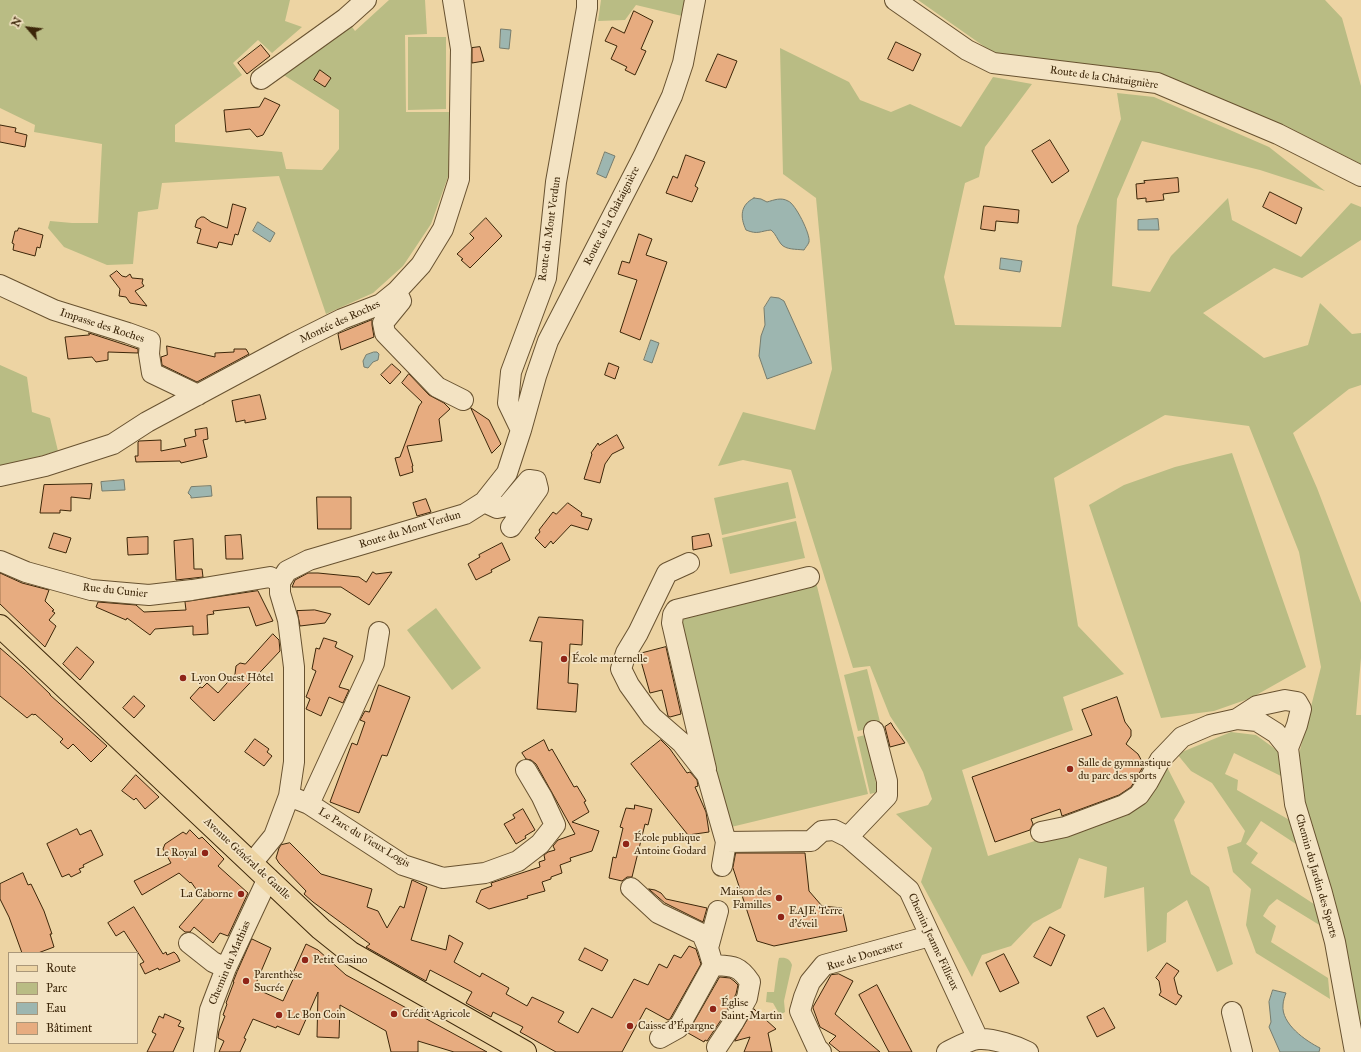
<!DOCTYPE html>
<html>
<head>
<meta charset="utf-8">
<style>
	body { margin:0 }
	#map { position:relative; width:1361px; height:1052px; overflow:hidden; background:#edd4a3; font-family:"IM FELL Great Primer",serif }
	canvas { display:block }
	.legend { position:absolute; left:8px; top:952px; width:130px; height:92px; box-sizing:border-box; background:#f3e3c3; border:1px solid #aa9779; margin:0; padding:5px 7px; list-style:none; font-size:12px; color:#3c2609 }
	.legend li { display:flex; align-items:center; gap:8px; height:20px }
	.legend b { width:20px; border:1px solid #aa9779 }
	.north { position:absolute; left:8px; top:8px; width:40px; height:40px; -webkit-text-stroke:3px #f3e3c3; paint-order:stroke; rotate:298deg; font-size:11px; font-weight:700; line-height:16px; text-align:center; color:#3c2609 }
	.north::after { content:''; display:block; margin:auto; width:14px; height:18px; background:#3c2609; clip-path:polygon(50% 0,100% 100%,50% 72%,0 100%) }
</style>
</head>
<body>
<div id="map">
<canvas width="1361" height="1052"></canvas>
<ul class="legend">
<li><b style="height:5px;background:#edd4a3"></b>Route</li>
<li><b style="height:11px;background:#b9bc84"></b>Parc</li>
<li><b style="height:11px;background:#9db6b0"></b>Eau</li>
<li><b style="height:11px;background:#e7ac80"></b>Bâtiment</li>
</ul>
<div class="north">N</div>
</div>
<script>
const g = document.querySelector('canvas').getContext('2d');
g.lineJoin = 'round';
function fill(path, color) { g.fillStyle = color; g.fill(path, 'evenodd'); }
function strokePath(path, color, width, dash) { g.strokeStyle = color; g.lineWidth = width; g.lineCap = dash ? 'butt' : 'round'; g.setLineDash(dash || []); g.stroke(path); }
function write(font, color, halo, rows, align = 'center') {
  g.font = font + ' "IM FELL Great Primer",serif'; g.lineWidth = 3.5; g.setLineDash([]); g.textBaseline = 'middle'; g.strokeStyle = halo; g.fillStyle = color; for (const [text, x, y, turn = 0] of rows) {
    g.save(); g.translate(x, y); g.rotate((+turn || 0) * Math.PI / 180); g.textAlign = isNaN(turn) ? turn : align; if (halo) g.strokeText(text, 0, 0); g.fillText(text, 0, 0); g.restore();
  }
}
const green = new Path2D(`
	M0,0H290L285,21L302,27L272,53L258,40L233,63L242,75L175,125V142L282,152L286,169L322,170L339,149V110L282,74L350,24L355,31L389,0H425L427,34L405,35L406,112H450L449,174L431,224L403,266L373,293L326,314L279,176L162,183L158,209L138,212L133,264L107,265L64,247L48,228L50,221L72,223H98L102,144L34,132L35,125L0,108Z
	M601,0H685L682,16L636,5L625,20L598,21Z
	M918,0H1325L1342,18L1361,86V164L1286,126L1163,75L1049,63L992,52Z
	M408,37H446V109L408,110Z
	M780,48L849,82L860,100L891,112L910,104L961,127L993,77L1032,84L985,147L979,177L965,183L944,277L955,325L1061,327L1077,226L1121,119L1117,93L1154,97L1269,147L1325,191L1260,170L1142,141L1117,199L1112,286L1150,292L1171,256L1228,198L1232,220L1301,257L1351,203L1361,207V240L1302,278L1274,268L1203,313L1264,358L1308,345L1320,303L1352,334L1361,333V385L1349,389L1293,433L1317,488L1361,603V658L1356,715H1361V1041L1299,786V754L1321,667L1299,552L1249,426L1165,415L1054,478L1078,626L1124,674L1063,697L1073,730L962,770L988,856L1128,811L1167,767L1185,802L1174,820L1191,874L1209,887L1233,964L1217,972L1187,900L1167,913L1166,942L1147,952L1144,887L1104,898L1107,867L1079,858L1061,908L1033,923L1011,946L982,955L972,977L921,882L932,848L896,814L928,805L932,799L923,772L908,743L890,716L870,666L853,668L791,470L743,460L718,466L743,412L815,430L832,369L816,198L783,174Z
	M0,365L27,377L32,412L50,418L58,451L8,465L0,466Z
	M1232,453L1306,667L1251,698L1214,711L1161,718L1089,505L1124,485L1175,467Z
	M788,482L796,518L722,535L714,498Z
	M796,521L805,558L730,574L722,538Z
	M815,578L868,794L727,828L674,612Z
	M436,608L481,668L452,690L407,630Z
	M867,669L881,726L858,731L844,675Z
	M1231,732L1256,735L1278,751L1283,777L1234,753L1225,774L1238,780L1237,790L1293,822L1302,848L1261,821L1246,844L1258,853L1251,863L1317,906L1321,926L1277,899L1269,906L1263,916L1276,926L1271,942L1328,978L1330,999L1256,953L1246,925L1251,889L1233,872L1227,847L1241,842L1245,831L1212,783L1191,771L1177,754Z
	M865,735L878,792L870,794L857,737Z
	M779,958C786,957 790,959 792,965L784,1001L785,1012L780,1015L773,1003L766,1002L767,992H774L778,962Z`);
const water = new Path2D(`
	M501,29L511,30L509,49L500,48Z
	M605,152L615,156L606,178L597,174Z
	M754,198L761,199L767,202C774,200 781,197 788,201C795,203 811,235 809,242C808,245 805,248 804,250C796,249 786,250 781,244C777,239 776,234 771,230C760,231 758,235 746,230C740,217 740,205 754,198Z
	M1158,219L1159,230H1138V220Z
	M258,222L275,233L270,242L253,231Z
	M1001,258L1022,261L1020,272L1000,269Z
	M771,297L779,298L784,301L812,363L767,379L759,356L761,336L765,325L764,308Z
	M651,340L659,343L652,363L644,360Z
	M374,352H377L379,354L378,360L373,362L368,368L364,367L363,361L366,355Z
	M124,480L125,490L102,491L101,482Z
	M211,486L212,496L191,498V496L188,493L191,487Z
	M1273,990L1286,993C1285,996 1283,1001 1283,1005C1281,1024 1306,1041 1320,1048L1319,1052H1280L1269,1027L1271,1022L1269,1002Z`);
const building = new Path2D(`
	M634,11L653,21L641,49L646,51L635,75L625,70L627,67L611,59L617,46L605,41L612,27L624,33Z
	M896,42L921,54L913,71L888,59Z
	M261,45L270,56L247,74L238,63Z
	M480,47L484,61L472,63V48Z
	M718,54L737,61L726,88L706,81Z
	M320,70L331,78L325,87L314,80Z
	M265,98L280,105L263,135L257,137L250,129L226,132L224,110L259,107Z
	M0,125L16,128L15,132L27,135L25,147L0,142Z
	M1050,140L1069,171L1052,183L1032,151Z
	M686,155L705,162L695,186L698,188L692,202L666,193L673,176L677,178Z
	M1178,178L1179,192L1163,194L1164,200L1146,202V198L1137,199L1136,184L1145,183L1144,181Z
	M1270,192L1302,208L1296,224L1263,207Z
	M233,204L246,208L238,235L235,234L232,245L219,242L217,248L197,243L201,229L195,227L197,220L201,217H204L211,222L227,228Z
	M984,206L1019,210L1018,223L996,221L995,231L981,229Z
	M486,218L502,236L470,268L461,260L463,259L457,254L474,238L470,234Z
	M19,228L43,235L40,248L37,247L35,256L13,250L14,244L12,243L15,231H17Z
	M639,234L652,239L646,255L667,262L640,340L620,332L637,280L618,274L622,261L629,263Z
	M117,271L122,276L126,277L130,274L132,278L143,279L142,283L144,286L135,291L147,306L130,303L126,297L119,296L120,289L110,276Z
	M372,320V325L374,337L341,350L338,334Z
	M89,333L138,349V353L108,352V360L96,362L92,357L68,359L65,337L89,335Z
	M167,346L215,357V353L234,352V349H246L249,354L197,382L162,365L161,357L167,355Z
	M609,363L619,367L615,379L605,375Z
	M392,364L401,372L390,384L381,375Z
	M409,374L429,395L444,403L450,409L439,419L442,441L407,446L413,466H412L413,472L400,476L395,458L400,457L419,406L422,402L402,383Z
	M260,395L266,419L245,423V420L236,422L232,401Z
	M471,408L489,420L501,444L492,453Z
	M207,428L208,439L203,440L207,457L181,463L180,461L136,462L135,456H138V442L139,441L161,440V451L186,446L184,439L196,436L195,430Z
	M617,435L624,448L612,454L605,464L600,483L584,479L592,454L591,453L598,443L599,445Z
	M92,484L90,499L71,497V511L60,510V513H40L44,485Z
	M317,497H351V529H318Z
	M426,499L431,512L417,516L413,503Z
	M568,503L582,513L581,516L592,519L588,530L571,525L553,544L551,541L545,548L535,538L540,532L539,530L553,512L556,514Z
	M54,533L71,538L66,553L49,548Z
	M709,534L712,546L693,550L692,537Z
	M241,535L243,559H226L225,536Z
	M148,537V554L128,555L127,538Z
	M193,539L194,569H202L203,577L176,580L174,541Z
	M502,543L510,560L491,570L492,572L476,580L468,564L480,557L479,555Z
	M373,572L376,574L392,572L369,605L341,587H292L295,580L308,573H318L359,577L366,582Z
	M0,573L22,583L49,590L45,601L54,610L52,611L55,613L49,620L56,626L45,647L0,604Z
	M258,591L273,621L256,626L249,607L213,611L214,614L207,615L208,634L193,635V626L155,629L150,635L127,618L126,620L96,607L98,602L136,605L144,612L186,610L185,602Z
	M315,610L331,614L325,623L300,626L297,611Z
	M539,617L583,620L582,645L570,644L568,683L578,684L576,712L537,709L542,642L530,641Z
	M273,634L279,640L280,651L214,721L190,698L200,687L202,688L207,683L218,693L235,674L236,666L240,663L245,664Z
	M324,638L337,642L335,647L353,656L339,687L349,690L343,703L329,697L321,716L306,709L310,699L306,697L316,671L312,669L316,648L319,649Z
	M77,647L94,662L80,680L63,664Z
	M666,647L681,714L670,717L668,716L662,690L650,693L639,654Z
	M0,648L23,668L50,694V695L107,746L91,762L73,744L68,749L60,742L63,739L35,714L34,715L32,714L27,718L0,696Z
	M379,685L410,697L387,756L382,755L359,813L330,802L352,743L357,745L365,722L360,720L365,711L369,712Z
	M134,696L145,706L134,718L123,708Z
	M1117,697L1125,722L1131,730V736L1126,744L1138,754L1144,765L1131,787L1119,795L1062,816L1060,809L1031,819L1033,824L1030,830L995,842L972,777L1092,735L1082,710Z
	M891,723L894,728L905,743L890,747L885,727Z
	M255,739L269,749L267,752L272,756L264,766L245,752Z
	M544,740L549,751L552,749L574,787L577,786L586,801L584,802L589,812L572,822L599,831L592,851L570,858L571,861L560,865L562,873L551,877V879L542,882L545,891L527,896L528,898L489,909L476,902L481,890L492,886L491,883L540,867L539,862L545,860L544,855L548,852L555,850L553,846L558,840L575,834L536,764L531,760L526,759L522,753Z
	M661,740L670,749L687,773L690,772L697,780L698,786L695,787L706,812L709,832L688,835L631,764Z
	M136,775L159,797L145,809L136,798L134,800L122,791Z
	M635,805L652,809L648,825L645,824L632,877H627L622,881L609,878L613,857L616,858L623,828L620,827L626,808L634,809Z
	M523,809L535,830L525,836L526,838L516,844L504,824L515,818L513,815Z
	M77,829L80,835L91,830L103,855L83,865L84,867L79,869L81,872L71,877L69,874L62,877L47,844Z
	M190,830L199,839L202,837L224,859L218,866L248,893L228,936L220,933L213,943L194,927L190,932H185L179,927L205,897L196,889L191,882L190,883L179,873L142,895L134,881L171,863L163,849L165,844L183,832L186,834Z
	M290,843L321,874L372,889L367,907L378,911L387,928L400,906L404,908L412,880L427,887L411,940L446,950L449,935L463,943L454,962L480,977L482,973L509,988L506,994L527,1006L532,997L564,1012L558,1022L578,1033L592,1008L612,1018L634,979L648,985L659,964L667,968L674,955L681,958L689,946L696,949L701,964L670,1019L668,1020L646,1008L622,1052H556L520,1032L523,1027L493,1012L491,1017L466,1003L472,992L430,970L426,981L366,947L370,944L313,902L304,894L306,891L279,863L276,858L279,848L281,845Z
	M736,853H805L809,891L822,906L842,908L847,931L774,946L757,941L733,868Z
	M23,873L28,885L31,884L44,911L52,934H50L54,947L38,953H22L9,917L0,899V884Z
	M649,889L655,890L661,893L666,899L707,908L703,922L665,903Z
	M134,907L163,954L166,952L167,955L174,952L177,955L180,961L159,970L158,968L145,974L140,964L144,962L124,931L116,936L108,923Z
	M1050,927L1065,935L1051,966L1034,957Z
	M252,939L271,948L254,988L283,1001L295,975L293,973L306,944L318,950L346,975L487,1052H454L418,1041V1052H391L386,1031L340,1005L339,1038L317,1037L318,992L299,1035L277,1026L276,1028L253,1019L244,1038L246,1039L240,1052H219L224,1041L218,1038L219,1031L225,1016L223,1015L227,1004L226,1003L234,982H233L237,972Z
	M585,948L608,960L602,971L579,960Z
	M1004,954L1019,983L1000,992L986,963Z
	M1167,963L1179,971L1174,978L1178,994L1182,996L1176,1005L1159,995L1161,992L1159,981L1156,978Z
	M839,974L853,981L835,1014L880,1052H840L829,1043L836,1036L820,1027L813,1008V1007L831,975Z
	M720,977L730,978L734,981L738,985L736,994L723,1017L707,1041L705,1040L704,1042L688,1033Z
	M877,985L912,1052H889L859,995Z
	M1104,1008L1115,1028L1097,1037L1087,1017Z
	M754,1009L776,1029L768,1033L772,1052H744L750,1037L735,1041Z
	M165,1014L181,1021L178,1026L184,1028L173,1052H147L156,1034L152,1032L159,1016L163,1018Z`);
const minor = new Path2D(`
	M895,0L967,50L993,63L1157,83L1278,134L1361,176
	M261,79L346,18L366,0
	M0,285L54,310L128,333L150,341L149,354L152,373L198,395
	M397,292L401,301L383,323L385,333L437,387L463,400
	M521,430L508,403L511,372L546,278L556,182L587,8V0
	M0,476L45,466L113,444L147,422L294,343L342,319L381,304L397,291L421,265L443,229L459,179L461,49L453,0
	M484,502L497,508L507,506L529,480L536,481L538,489L511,527
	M0,561L26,572L91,590L149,595L192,590L270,577L280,582
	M689,563L667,573L638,633L626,653L621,669L629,685L652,717L682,743L707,775L726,842L722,866
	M1237,719L1257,721L1276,733L1288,748
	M706,769L672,623L673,615L676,610L809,577
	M289,796L309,804L403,865L443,878L485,873L518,861L540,844L555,825L542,797L526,770
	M309,804L374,663L379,632
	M1041,832L1065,827L1124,805L1139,795L1148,782L1160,760L1182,737L1210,725L1237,719L1257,706L1285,700L1297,702L1301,709L1297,725L1288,748L1295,804L1322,893L1335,942L1355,1052
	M848,837L887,796V781L874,731
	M726,842L811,841L822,831L834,830L848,837L909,890L978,1039
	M252,863L274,836L289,796L294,762V667L288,620L280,593V582L287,571L309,560L465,514L484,502L507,473L521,430L536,376L548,341L644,155L672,96L683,63L695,0
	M631,888L658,913L702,934L708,948L713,965L681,1023L678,1028L660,1038
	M189,943L213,962L226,968
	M708,948L718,911
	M713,965C732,966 739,965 750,982L747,998L733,1023L717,1047
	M1232,1012L1242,1052
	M204,1052L210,1010L226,968L268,878
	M821,1052L817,1048L800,1011L804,997L810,982L824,965L930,936
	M947,1052C955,1048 971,1039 979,1039C993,1038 1016,1046 1028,1052`);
const major = new Path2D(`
	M0,626L321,929L351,953L525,1052`);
const markers = [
	[564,659,4,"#8f2418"],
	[183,678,4,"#8f2418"],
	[1070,769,4,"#8f2418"],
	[626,844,4,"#8f2418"],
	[205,853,4,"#8f2418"],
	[241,894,4,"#8f2418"],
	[779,898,4,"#8f2418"],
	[781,917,4,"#8f2418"],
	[305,960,4,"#8f2418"],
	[246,981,4,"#8f2418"],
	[713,1009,4,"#8f2418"],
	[394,1014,4,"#8f2418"],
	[279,1015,4,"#8f2418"],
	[630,1026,4,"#8f2418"]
];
const streetNames = [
	["Route de la Châtaignière",1104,78,8],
	["Route de la Châtaignière",612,216,-63],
	["Route du Mont Verdun",550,229,-82],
	["Montée des Roches",340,322,-25],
	["Impasse des Roches",102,326,18],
	["Route du Mont Verdun",410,530,-17],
	["Rue du Cunier",115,591,6],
	["Le Parc du Vieux Logis",364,838,31],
	["Avenue Général de Gaulle",247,859,43],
	["Chemin du Jardin des Sports",1316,876,74],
	["Chemin Jeanne Fillieux",933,942,65],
	["Rue de Doncaster",865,956,-17],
	["Chemin du Mathias",230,963,-67]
];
const poiNames = [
	["École maternelle",572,659],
	["Lyon Ouest Hôtel",191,678],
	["Salle de gymnastique",1078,763],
	["du parc des sports",1078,776],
	["École publique",634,838],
	["Antoine Godard",634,851],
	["Le Royal",197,853,"right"],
	["Maison des",771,892,"right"],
	["Familles",771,905,"right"],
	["La Caborne",233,894,"right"],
	["EAJE Terre",789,911],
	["d'éveil",789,924],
	["Petit Casino",313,960],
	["Parenthèse",254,975],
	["Sucrée",254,988],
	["Église",721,1003],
	["Saint-Martin",721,1016],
	["Crédit Agricole",402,1014],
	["Le Bon Coin",287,1015],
	["Caisse d'Épargne",638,1026]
];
fill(green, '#b9bc84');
fill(water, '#9db6b0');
strokePath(water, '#767c6d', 1);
fill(building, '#e7ac80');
strokePath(building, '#3c2609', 1);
strokePath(minor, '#685230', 22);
strokePath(major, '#3c2609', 24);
strokePath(minor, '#f3e3c3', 20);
strokePath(major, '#edd4a3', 22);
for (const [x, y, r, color] of markers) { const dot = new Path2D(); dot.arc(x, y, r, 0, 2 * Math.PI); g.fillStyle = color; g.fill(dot); strokePath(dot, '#f3e3c3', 1.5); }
write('11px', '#3c2609', '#f3e3c3', streetNames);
write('11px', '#3c2609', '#f3e3c3', poiNames, 'left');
</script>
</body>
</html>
